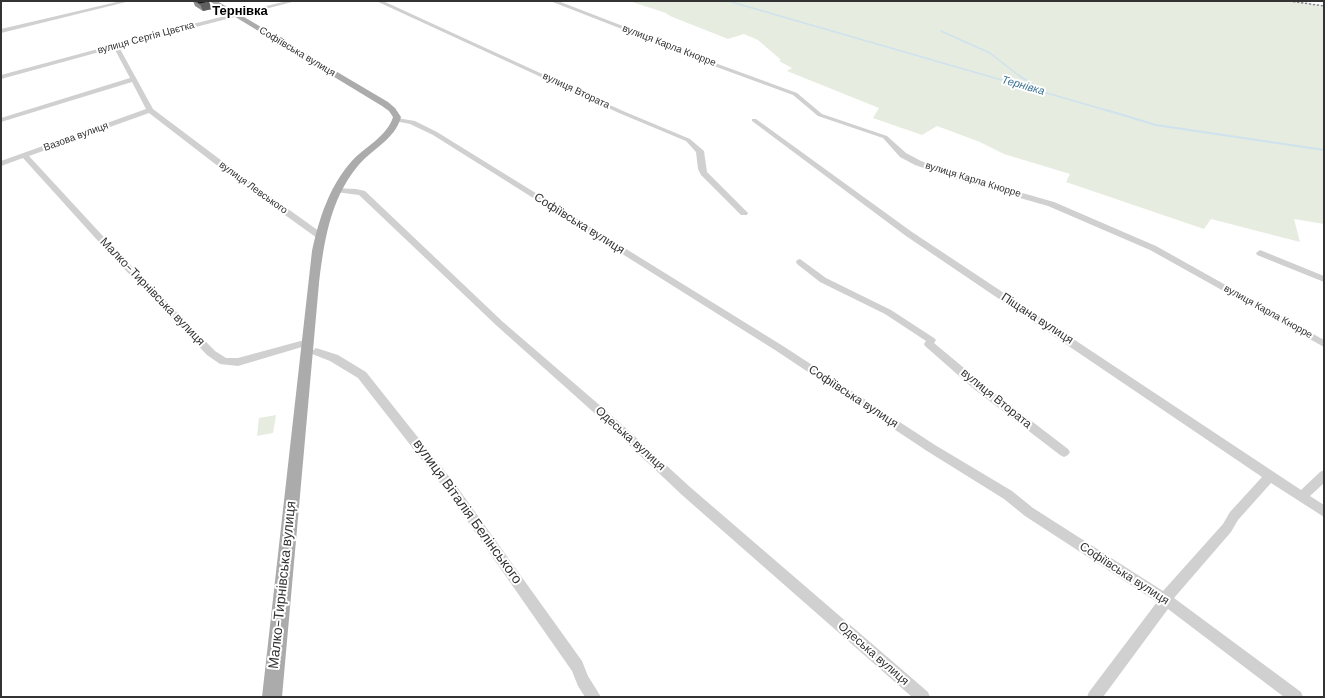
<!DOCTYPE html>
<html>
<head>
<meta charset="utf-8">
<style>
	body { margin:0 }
	#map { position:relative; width:1325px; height:698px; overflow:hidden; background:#fff; font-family:"DM Sans",sans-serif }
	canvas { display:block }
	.frame { position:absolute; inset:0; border:2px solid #333; pointer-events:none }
</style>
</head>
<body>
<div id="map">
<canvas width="1325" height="698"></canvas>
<div class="frame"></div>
</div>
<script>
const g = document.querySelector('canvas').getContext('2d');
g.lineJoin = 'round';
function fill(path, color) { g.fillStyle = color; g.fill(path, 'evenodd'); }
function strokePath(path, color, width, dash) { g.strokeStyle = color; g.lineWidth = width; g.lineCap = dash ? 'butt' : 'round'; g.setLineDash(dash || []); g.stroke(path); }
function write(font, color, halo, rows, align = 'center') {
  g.font = font + ' "DM Sans",sans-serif'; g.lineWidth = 4; g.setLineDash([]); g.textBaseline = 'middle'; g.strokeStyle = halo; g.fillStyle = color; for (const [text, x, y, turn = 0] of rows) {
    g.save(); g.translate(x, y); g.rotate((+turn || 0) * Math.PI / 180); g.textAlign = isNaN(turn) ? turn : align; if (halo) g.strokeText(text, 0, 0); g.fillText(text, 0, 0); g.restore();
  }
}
const green = new Path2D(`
	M629,1H1286L1324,7V224L1294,219L1300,242L1211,219L1204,229L1066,182L1070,174L1004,154L980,142L937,126L922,135L873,118L879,108L787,71L792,68L779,61L781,60L758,40L744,34L728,39L670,16L666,13Z
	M276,415L273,433L257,436L259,418Z`);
const streamFar1 = new Path2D(`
	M728,1L1109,111
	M941,31L990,53L1018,75L1044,91`);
const stream = new Path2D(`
	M1106,110L1156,125L1324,150`);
const minor = new Path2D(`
	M121,1H130L1,33V29Z
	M287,1H296L119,47L153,109L238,173L323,234L324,236L323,238H317L232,177L149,113L29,156L114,248L215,351L226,358H238L308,339L313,342L312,344L238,366L220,364L207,355L108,252L23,158L1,166V161L146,109L132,82L1,122V118L130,78L114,48L1,79V75L180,27Z
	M376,1H383L623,111L690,139L704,151L707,172L748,213L747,215H741L701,175L698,169L696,152L686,141L619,113Z
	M550,1H558L667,43L696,56L797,93L822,114L887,136L906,153L921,161L970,178L1054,202L1156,246L1324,340V347L1150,250L1048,206L964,182L915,165L900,157L883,138L818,116L793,95L692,58L663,45Z
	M397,118L415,121L437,132L783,346L935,445L1012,491L1033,508L1163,591L1223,524L1230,512L1262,477L906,236L752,121V119H756L912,232L1301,490L1320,472L1324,470V483L1310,496L1324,505V517L1271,483L1238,520L1231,532L1174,598L1301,692L1303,697H1284L1168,609L1103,697H1087L1089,692L1157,602L1025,516L1004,499L927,451L775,350L433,135L410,124L395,121V119Z
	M333,188L356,189L365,191L503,322L618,421L690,487L928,692L930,697H912L682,495L610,427L497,326L359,195L336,192L332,190Z
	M1260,250L1324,276V282L1257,255L1256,253Z
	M800,259L826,278L891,310L934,338L936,340L934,343L982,383L1068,449L1070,452L1068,455L1064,457L1060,455L974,389L925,346L924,344L926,341L885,314L820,282L797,264L796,262L797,260Z
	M316,348L338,355L366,372L455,484L582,661L588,676L601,697H585L578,686L572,671L447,492L358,378L330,361L312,354L311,352Z`);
const major = new Path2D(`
	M209,1H217L388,102L395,108L401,117C395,140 370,150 357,167C330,200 324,242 319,283L282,697H262L312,251C319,219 329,187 351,162C364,147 387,137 393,117L389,111L382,106Z`);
const rail = new Path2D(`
	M1289,1L1324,6`);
const wall = new Path2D(`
	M193,1H207L209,2L212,9L203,11L195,6Z`);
const shadedWall = new Path2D(`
	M209,2L212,9L203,11L200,4Z`);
const building = new Path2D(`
	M195,1H207L209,2L200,4Z`);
const farStreetnames = [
	["вулиця Сергія Цвєтка",146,38,-15],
	["вулиця Карла Кнорре",669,46,21],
	["Софіївська вулиця",297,52,31],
	["вулиця Втората",576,91,25],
	["Вазова вулиця",76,137,-20],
	["вулиця Карла Кнорре",973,180,17],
	["вулиця Левського",253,188,36],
	["вулиця Карла Кнорре",1268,312,29]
];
const farWaternames = [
	["Тернівка",1023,86,16]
];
const streetNames = [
	["Софіївська вулиця",579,224,32],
	["Малко-Тирнівська вулиця",152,292,46],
	["Піщана вулиця",1037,319,33],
	["Софіївська вулиця",853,397,33],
	["вулиця Втората",996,399,39],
	["Одеська вулиця",630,439,42],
	["Софіївська вулиця",1124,574,33],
	["Одеська вулиця",873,654,41]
];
const farDistrictnames = [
	["Тернівка",240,12]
];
const nearStreetnames = [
	["вулиця Віталія Белінського",467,512,54],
	["Малко-Тирнівська вулиця",283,585,-84]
];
fill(green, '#e6ecdf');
strokePath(streamFar1, '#cfe2ee', 1.5);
strokePath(stream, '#cfe2ee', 2);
fill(minor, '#d0d0d0');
fill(major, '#ababab');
strokePath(rail, '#888', 1.5, [2.5, 1.5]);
fill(wall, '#8c8c8c');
fill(shadedWall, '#5f5f5f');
fill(building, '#1a1a1a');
strokePath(building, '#5f5f5f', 1);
write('10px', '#333', '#fff', farStreetnames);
write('italic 11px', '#3f7597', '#fff', farWaternames);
write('12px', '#333', '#fff', streetNames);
write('bold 13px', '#000', '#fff', farDistrictnames);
write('14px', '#333', '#fff', nearStreetnames);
</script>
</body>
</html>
